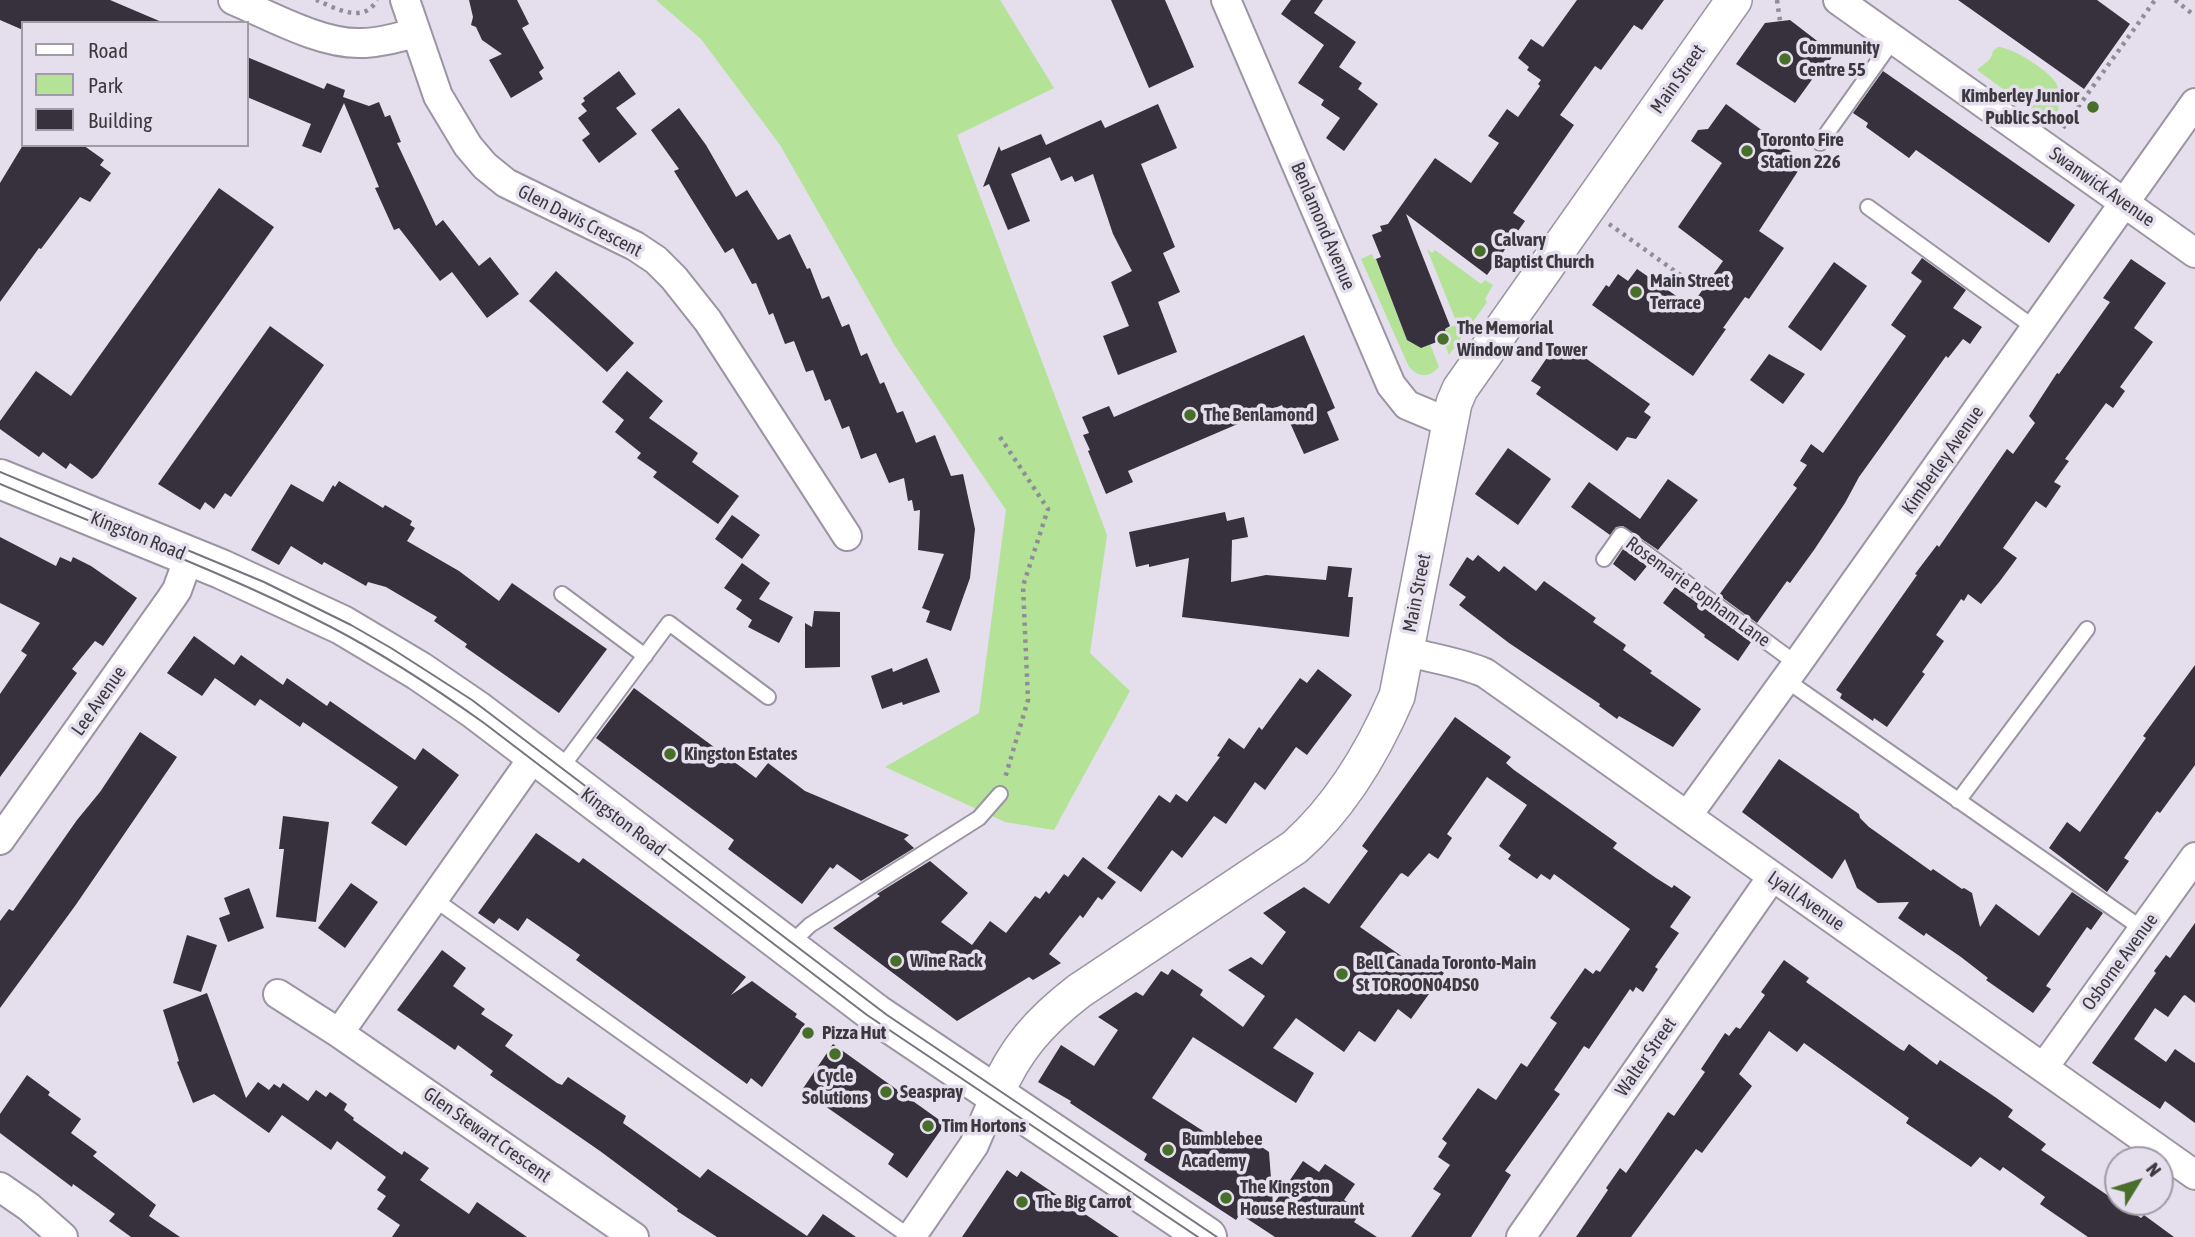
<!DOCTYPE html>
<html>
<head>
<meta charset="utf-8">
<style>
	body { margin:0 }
	#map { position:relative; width:2195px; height:1237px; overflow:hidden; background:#e4deed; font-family:"Asap Condensed",sans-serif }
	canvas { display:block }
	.legend { position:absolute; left:21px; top:21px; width:228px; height:126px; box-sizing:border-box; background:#e4deed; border:2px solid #a09ca7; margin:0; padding:9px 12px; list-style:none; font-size:21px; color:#3b393f }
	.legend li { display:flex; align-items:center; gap:14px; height:35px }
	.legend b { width:35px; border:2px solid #a09ca7 }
	.north { position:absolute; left:2104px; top:1146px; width:70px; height:70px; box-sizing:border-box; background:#e4deed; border:2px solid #a09ca7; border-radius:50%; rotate:52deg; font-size:19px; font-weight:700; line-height:28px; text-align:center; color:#3b393f }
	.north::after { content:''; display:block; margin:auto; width:24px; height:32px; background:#486f2a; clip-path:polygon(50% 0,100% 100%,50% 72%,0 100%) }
</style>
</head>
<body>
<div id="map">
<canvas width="2195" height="1237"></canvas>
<ul class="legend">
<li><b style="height:9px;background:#fff"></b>Road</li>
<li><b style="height:19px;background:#b4e297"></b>Park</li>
<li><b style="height:19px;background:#36313c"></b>Building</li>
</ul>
<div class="north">N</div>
</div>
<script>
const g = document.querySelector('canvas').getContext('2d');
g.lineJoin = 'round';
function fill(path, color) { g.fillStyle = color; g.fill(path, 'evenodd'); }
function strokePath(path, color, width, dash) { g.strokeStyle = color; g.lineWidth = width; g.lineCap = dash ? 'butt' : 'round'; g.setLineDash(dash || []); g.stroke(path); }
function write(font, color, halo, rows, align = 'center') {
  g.font = font + ' "Asap Condensed",sans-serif'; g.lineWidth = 7; g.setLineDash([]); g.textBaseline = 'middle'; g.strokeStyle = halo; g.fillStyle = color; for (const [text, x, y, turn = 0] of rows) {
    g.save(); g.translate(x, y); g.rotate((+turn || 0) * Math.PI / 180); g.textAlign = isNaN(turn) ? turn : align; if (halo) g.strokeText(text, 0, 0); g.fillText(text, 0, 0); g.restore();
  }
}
const green = new Path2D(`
	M656,0H1000L1054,88L957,135L1107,535L1090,653L1130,691L1054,830L1005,822L885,767L979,713L1006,510L895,346L780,145L701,39Z
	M1998,47C2012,47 2054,73 2058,87C2061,99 2057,116 2056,128L1977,70C1984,63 1991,62 1993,51Z
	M1427,249L1432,253L1435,250L1481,284L1485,280L1493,285L1485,299L1487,302L1449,355L1445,344L1450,341L1445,329L1454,326L1456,321Z
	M1372,254L1374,259H1376L1407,340L1430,344L1439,367C1429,378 1419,378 1409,367L1361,259Z`);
const building = new Path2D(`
	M0,0H110L164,23H23V30L0,20Z
	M469,0H517L529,24L522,28L544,68L539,72L543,79L511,98L489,60L502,54L482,40L476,27L471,25L473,17Z
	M1111,0H1165L1194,67L1149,88Z
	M1291,0H1323L1314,13L1356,42L1339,67L1362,83L1358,89L1378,104L1344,151L1326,138L1340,118L1321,105L1324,100L1298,83L1324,45L1281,14Z
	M1577,0H1664L1642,30L1634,25L1601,70L1595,66L1560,115L1574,125L1513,213L1525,221L1487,275L1406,214L1450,326L1445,329L1447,338L1421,348L1407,340L1376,259L1381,257L1372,235L1382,231L1380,226L1388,224L1435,158L1471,183L1499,143L1488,136L1507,109L1518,117L1540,86L1538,84L1541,80L1527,70L1529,67L1518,58L1531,39L1543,47Z
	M1958,0H2097L2130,24L2084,89Z
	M1790,20L1834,54L1819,76L1816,74L1795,103L1736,64L1765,23Z
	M247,57L324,89L327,83L345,90L343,97L369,106L379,102L385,117L390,115L401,142L397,143L436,226L443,220L479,266L490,257L519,294L487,318L452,272L440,281L399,228L394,230L375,188L379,187L344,103L321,153L302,146L311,124L247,97Z
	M619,71L636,94L616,108L637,134L599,163L582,140L590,134L578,118L587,111L581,104L585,101L583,98Z
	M1883,71L2075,205L2049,243L1916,150L1909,158L1866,127L1868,123L1853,113Z
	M1158,104L1177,148L1141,164L1175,247L1163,253L1180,292L1158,302L1177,352L1118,375L1103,336L1129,326L1111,282L1132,271L1113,234L1093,174L1075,182L1072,176L1061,181L1050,157L1011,174L1030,221L1008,230L989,184L983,187L999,146L1001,151L1041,134L1046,145L1101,120L1105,128Z
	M1726,104L1800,158V168L1759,231L1784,248L1749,299L1745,297L1723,328L1726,329L1693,376L1592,305L1606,285L1609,287L1618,274L1628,281L1637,269L1691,306L1723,261L1678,227L1722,163L1691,141L1698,130L1708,129Z
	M679,108L706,145L736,197L747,190L778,240L790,234L807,269L810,268L822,299L829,296L842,327L849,324L861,356L867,353L880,384L884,382L897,413L903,411L916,443L935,435L951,476L963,474L975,529L970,578L951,631L926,622L930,611L922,608L944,554L918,550L920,510L914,511L912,500L908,501L904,478L889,483L876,453L861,459L849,426L842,429L830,399L825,401L813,370L806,372L794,341L785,344L773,313L769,315L756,283L752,284L733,248L725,253L674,171L679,169L651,130Z
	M23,145H83L104,160L100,165L111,173L90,202L80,197L41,249L39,248L0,302V183Z
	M219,188L274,227L97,475L92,479L70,463L66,469L43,452L39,457L0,429V421L36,371L71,396Z
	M1922,258L1966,290L1953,308L1982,327L1970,344L1963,339L1948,358L1946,356L1859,477L1845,503L1814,550L1790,583L1787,581L1757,623L1719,595L1797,488L1793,485L1807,465L1800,461L1811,444L1823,453L1906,336L1891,325L1922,281L1911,273Z
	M2131,259L2166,283L2134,328L2153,342L2120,387L2125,391L2113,408L2106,403L2065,459L2069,461L2054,482L2061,486L2046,508L2036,501L2003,548L2017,558L2000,581L1981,604L1968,594L1964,601L1961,599L1936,635L1944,641L1922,672L1925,674L1887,727L1874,718L1873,721L1840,698L1842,694L1836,690L1917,575L1915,574L1937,545L1939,547L2007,449L2013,454L2035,423L2029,416L2057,373L2059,374L2110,302L2103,298Z
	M1834,262L1867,286L1821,351L1788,327Z
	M556,271L634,343L607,372L529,301Z
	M270,326L324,365L231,497L225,493L214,509L205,502L200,510L158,484Z
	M1304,335L1335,408L1327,412L1339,440L1304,454L1282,405L1128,471L1133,482L1106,494L1088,451L1090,450L1083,435L1089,433L1082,417L1109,406L1114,417Z
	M1567,345L1650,404L1644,412L1651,417L1636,439L1627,437L1617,451L1536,394L1541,387L1531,381L1555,346L1563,351Z
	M1769,354L1805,374L1783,404L1750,380Z
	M627,371L663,401L649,418L698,453L692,462L739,496L718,524L653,477L657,472L637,458L641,453L615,432L624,420L602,402Z
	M1508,448L1551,479L1518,525L1475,494Z
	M1668,479L1698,500L1658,550L1623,526L1616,527L1610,535L1571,507L1589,482L1640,519Z
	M339,481L383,508L385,505L412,521L410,525L415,528L407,541L459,571L499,601L512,583L607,649L559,713L465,647L467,644L434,621L437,617L386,587L368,582L366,586L324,562L322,565L291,546L279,565L251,550L291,484L323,502L333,485L335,487Z
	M1225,512L1227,521L1244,517L1248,537L1232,540L1231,582L1266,575L1326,580L1328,566L1352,568L1348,597H1353L1349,637L1182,617L1189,558L1149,567V564L1136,567L1129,532Z
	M732,515L760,535L742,559L715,539Z
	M0,537L56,566L60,557L71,562L73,557L91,566L137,598L103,646L95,641L72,669L77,673L0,777V694L27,655L21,651L40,623L0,603Z
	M1623,549L1647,566L1635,581L1613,564Z
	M1478,555L1499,572L1504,566L1536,591L1544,581L1596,618L1593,622L1626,645L1623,650L1652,671L1650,673L1701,709L1673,747L1619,716L1617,719L1599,706L1600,704L1509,643L1459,605L1466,597L1449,585L1467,557L1473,561Z
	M742,563L770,583L759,599L793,617L779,643L748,627L752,620L736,609L742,600L724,588Z
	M1675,587L1751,642L1738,661L1704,637L1705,635L1663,603Z
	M814,611L840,612V667L805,668V623L812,627Z
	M194,636L234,665L241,655L283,685L287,678L327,706L330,701L415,760L423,748L459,775L406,846L371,823L398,787L303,722L300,727L260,699L255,706L215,678L202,696L167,673Z
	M927,658L940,692L903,705L902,702L882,709L871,676L892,668L893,672Z
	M2195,665V765L2160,813L2157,811L2124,858L2129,861L2107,892L2049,848L2067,822L2080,832L2146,738L2143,736Z
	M1318,669L1352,695L1307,755L1296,747L1265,790L1255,782L1226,824L1214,816L1182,858L1172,850L1141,892L1107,868L1159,795L1170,803L1176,794L1187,802L1220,757L1217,756L1229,738L1244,749L1259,727L1262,730L1300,678L1307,683Z
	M634,688L756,778L768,763L805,791L909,835L904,839L914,848L861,881L837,864L833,869L830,867L802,904L728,849L734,840L596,738Z
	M1455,717L1511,757L1506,763L1514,770L1617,843L1613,848L1656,878L1672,888L1674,885L1691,897L1670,927L1679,933L1655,967L1658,969L1643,992L1636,987L1633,992L1630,989L1589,1049L1584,1046L1554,1090L1560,1094L1505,1171L1511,1175L1471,1237H1411L1441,1194L1433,1189L1450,1165L1438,1157L1447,1143L1442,1139L1478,1088L1496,1100L1521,1063L1527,1067L1557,1023L1550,1018L1585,968L1593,974L1596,970L1600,972L1630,929L1554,874L1550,880L1541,874L1537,879L1508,859L1511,855L1499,846L1527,805L1487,777L1447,834L1452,838L1438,859L1429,853L1408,877L1402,873L1400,874L1360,927L1420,969L1426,960L1444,973L1411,1019L1398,1009L1375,1042L1359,1031L1344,1052L1296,1018L1273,1048L1314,1073L1296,1103L1193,1037L1152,1098L1231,1149L1241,1133L1269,1152L1273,1205L1303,1161L1319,1172L1325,1164L1355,1184L1344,1200L1361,1211L1354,1222L1377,1237H1275L1240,1214L1236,1220L1144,1160L1147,1154L1070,1103L1071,1101L1038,1082L1061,1045L1094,1066L1118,1030L1098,1017L1136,992L1143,996L1161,971L1168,975L1172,969L1203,990L1200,995L1243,1027L1265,996L1228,970L1251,957L1262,965L1286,932L1263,913L1304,887L1329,904L1368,851L1362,846Z
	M140,732L177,757L75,906L0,1008V921L9,909L13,911L77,820L100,792Z
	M1779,759L1859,814L1860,818L1869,827L1931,871L1933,869L1962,889L1964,888L1972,893L1980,927L1996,904L2039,936L2072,892L2103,913L2091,930L2087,927L2046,986L2051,989L2033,1013L1986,980L1988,978L1961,957L1926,933L1924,936L1898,918L1909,902L1878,903L1857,888L1845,859L1832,879L1742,812Z
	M283,816L329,822L316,922L276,917L284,849H279Z
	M536,833L579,863L583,858L746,977L731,995L752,981L797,1014L795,1017L805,1024L762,1087L751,1078L747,1084L576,960L580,955L527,918L518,931L499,918L494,924L478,913Z
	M1083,857L1116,882L1102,900L1098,897L1083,918L1080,915L1049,954L1061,963L1033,980L1029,977L957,1021L833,928L880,896L877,894L930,861L968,893L941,922L972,945L990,921L1006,933L1035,896L1040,899L1046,891L1049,894L1064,874L1068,877Z
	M351,883L378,902L345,948L318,928Z
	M249,888L264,928L228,942L219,918L230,914L224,898Z
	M2195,923V1003L2185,995L2183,996L2168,1017L2155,1008L2134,1039L2166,1062L2175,1049L2195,1063V1123L2165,1101L2160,1109L2092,1063L2156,973L2154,971L2166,955L2170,958Z
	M187,935L217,945L201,992L173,983Z
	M442,950L466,968L453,986L485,1009L481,1014L513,1035L505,1046L557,1083L562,1085L568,1077L626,1116L623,1123L700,1178L708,1169L807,1236L823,1214L856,1237H717L677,1211L678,1209L600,1151L490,1075L493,1071L458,1045L455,1050L397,1010Z
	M1784,960L1809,978L1806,982L1900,1049L1904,1051L1909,1044L1937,1065L1940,1060L1995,1097L2013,1110L2008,1117L2046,1144L2041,1150L2141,1218L2144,1215L2174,1237H2088L2040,1204L2045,1197L2003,1167L2000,1171L1980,1157L1971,1167L1906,1123L1909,1118L1804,1043L1797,1052L1769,1031L1739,1074L1752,1086L1702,1153L1696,1149L1631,1237H1576L1608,1190L1606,1188L1620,1168L1626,1173L1668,1112L1674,1116L1705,1072L1701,1069L1725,1033L1729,1036L1736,1027L1740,1029L1765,995L1761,992Z
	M207,993L246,1098L258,1082L269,1090L274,1084L280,1088L283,1083L308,1101L316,1090L326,1097L330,1092L347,1104L344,1110L354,1118L353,1120L402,1155L404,1151L429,1168L420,1180L469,1214L477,1202L527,1237H392L400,1225L377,1209L386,1196L377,1190L386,1177L337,1141L331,1150L282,1115L269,1133L214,1094L193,1103L177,1062L179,1061L163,1010Z
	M833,1044L945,1124L907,1178L888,1164L894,1154L802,1090Z
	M27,1075L50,1092L48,1095L81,1119L71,1133L97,1152L93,1156L156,1205L149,1216L180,1237H131L109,1221L115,1214L73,1184L72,1187L0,1133V1114Z
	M1007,1170L1017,1177L1021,1171L1119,1237H962Z`);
const path = new Path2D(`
	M316,0C336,8 363,25 377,0
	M1777,0L1780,21
	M2175,0L2195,16
	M2063,128L2155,0
	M1609,224L1693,284
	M1000,437L1048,509L1023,586L1028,700L1005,778`);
const service = new Path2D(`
	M1820,143L1894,39
	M1868,207L2036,329
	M1604,559L1621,535L1797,664
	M562,594L645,656
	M1786,680L2144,930
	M559,771L669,623L768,697
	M1958,801L2087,629
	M434,899L910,1237
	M787,947L810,925L979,818L1000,794`);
const minor = new Path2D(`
	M233,0C271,16 322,45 362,43C380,43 399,37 416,33
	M405,0L438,96L468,146L485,166L506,183L635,246L656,260L674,278L708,321L847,536
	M1226,0L1391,385L1407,405L1450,423
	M1838,0L2195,253
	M1406,651C1433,659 1460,662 1485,673L2195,1175
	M1687,816L1797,664L2195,103
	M0,840L171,599L177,590L189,557
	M278,994L339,1033L634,1237
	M339,1033L535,755
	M2044,1067L2195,857
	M0,1187L29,1207L63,1237
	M911,1237L974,1145L995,1096
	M1521,1237L1772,877`);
const tertiary = new Path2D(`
	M995,1096C1015,1049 1039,1022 1079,991L1295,847C1341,806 1373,752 1397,696L1454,403L1460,389L1734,0`);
const secondary = new Path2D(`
	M0,479L221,569L342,625L419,671L476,710L876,1014L1207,1237`);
const tram = new Path2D(`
	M0,472L264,582L351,625L391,648L472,700L887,1015L1217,1237
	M0,484C111,531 224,572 331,627C385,655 435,688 484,723L867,1015L1198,1237`);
const markers = [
	[1785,59,7,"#486f2a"],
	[2093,107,7,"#486f2a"],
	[1747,151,7,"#486f2a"],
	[1480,251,7,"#486f2a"],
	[1636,292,7,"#486f2a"],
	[1443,339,7,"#486f2a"],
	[1190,415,7,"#486f2a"],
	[670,754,7,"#486f2a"],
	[896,961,7,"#486f2a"],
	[1342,974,7,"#486f2a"],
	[808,1033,7,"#486f2a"],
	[835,1054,7,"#486f2a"],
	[886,1092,7,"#486f2a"],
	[928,1126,7,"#486f2a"],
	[1168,1150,7,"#486f2a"],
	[1226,1198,7,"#486f2a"],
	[1022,1202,7,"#486f2a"]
];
const poiNames = [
	["Community",1799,48],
	["Centre 55",1799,70],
	["Kimberley Junior",2079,96,"right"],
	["Public School",2079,118,"right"],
	["Toronto Fire",1761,140],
	["Station 226",1761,162],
	["Calvary",1494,240],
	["Baptist Church",1494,262],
	["Main Street",1650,281],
	["Terrace",1650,303],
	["The Memorial",1457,328],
	["Window and Tower",1457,350],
	["The Benlamond",1204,415],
	["Kingston Estates",684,754],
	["Wine Rack",910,961],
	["Bell Canada Toronto-Main",1356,963],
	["St TOROON04DS0",1356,985],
	["Pizza Hut",822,1033],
	["Cycle",835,1076,"center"],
	["Solutions",835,1098,"center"],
	["Seaspray",900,1092],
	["Tim Hortons",942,1126],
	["Bumblebee",1182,1139],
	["Academy",1182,1161],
	["The Kingston",1240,1187],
	["House Resturaunt",1240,1209],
	["The Big Carrot",1036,1202]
];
const streetNames = [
	["Main Street",1678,79,-55],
	["Swanwick Avenue",2102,187,35],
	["Glen Davis Crescent",580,221,27],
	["Benlamond Avenue",1323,226,67],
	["Kimberley Avenue",1943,460,-55],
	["Kingston Road",138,536,22],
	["Rosemarie Popham Lane",1698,592,36],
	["Main Street",1417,593,-79],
	["Lee Avenue",99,701,-55],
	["Kingston Road",623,822,37],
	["Lyall Avenue",1806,901,35],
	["Osborne Avenue",2120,962,-54],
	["Walter Street",1646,1057,-55],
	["Glen Stewart Crescent",487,1135,35]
];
fill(green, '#b4e297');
fill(building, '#36313c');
strokePath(service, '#9b95a3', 18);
strokePath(minor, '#9b95a3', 32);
strokePath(tertiary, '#9b95a3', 38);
strokePath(secondary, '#9b95a3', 42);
strokePath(path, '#918d98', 4.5, [3.5, 5]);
strokePath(service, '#fff', 14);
strokePath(minor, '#fff', 28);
strokePath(tertiary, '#fff', 35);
strokePath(secondary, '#fff', 38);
strokePath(tram, '#78747e', 2);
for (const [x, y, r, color] of markers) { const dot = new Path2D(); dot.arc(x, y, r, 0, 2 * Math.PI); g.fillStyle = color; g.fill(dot); strokePath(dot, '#e4deed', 2.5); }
write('bold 19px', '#3b393f', '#e4deed', poiNames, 'left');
write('19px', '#3b393f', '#e4deed', streetNames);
</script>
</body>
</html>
